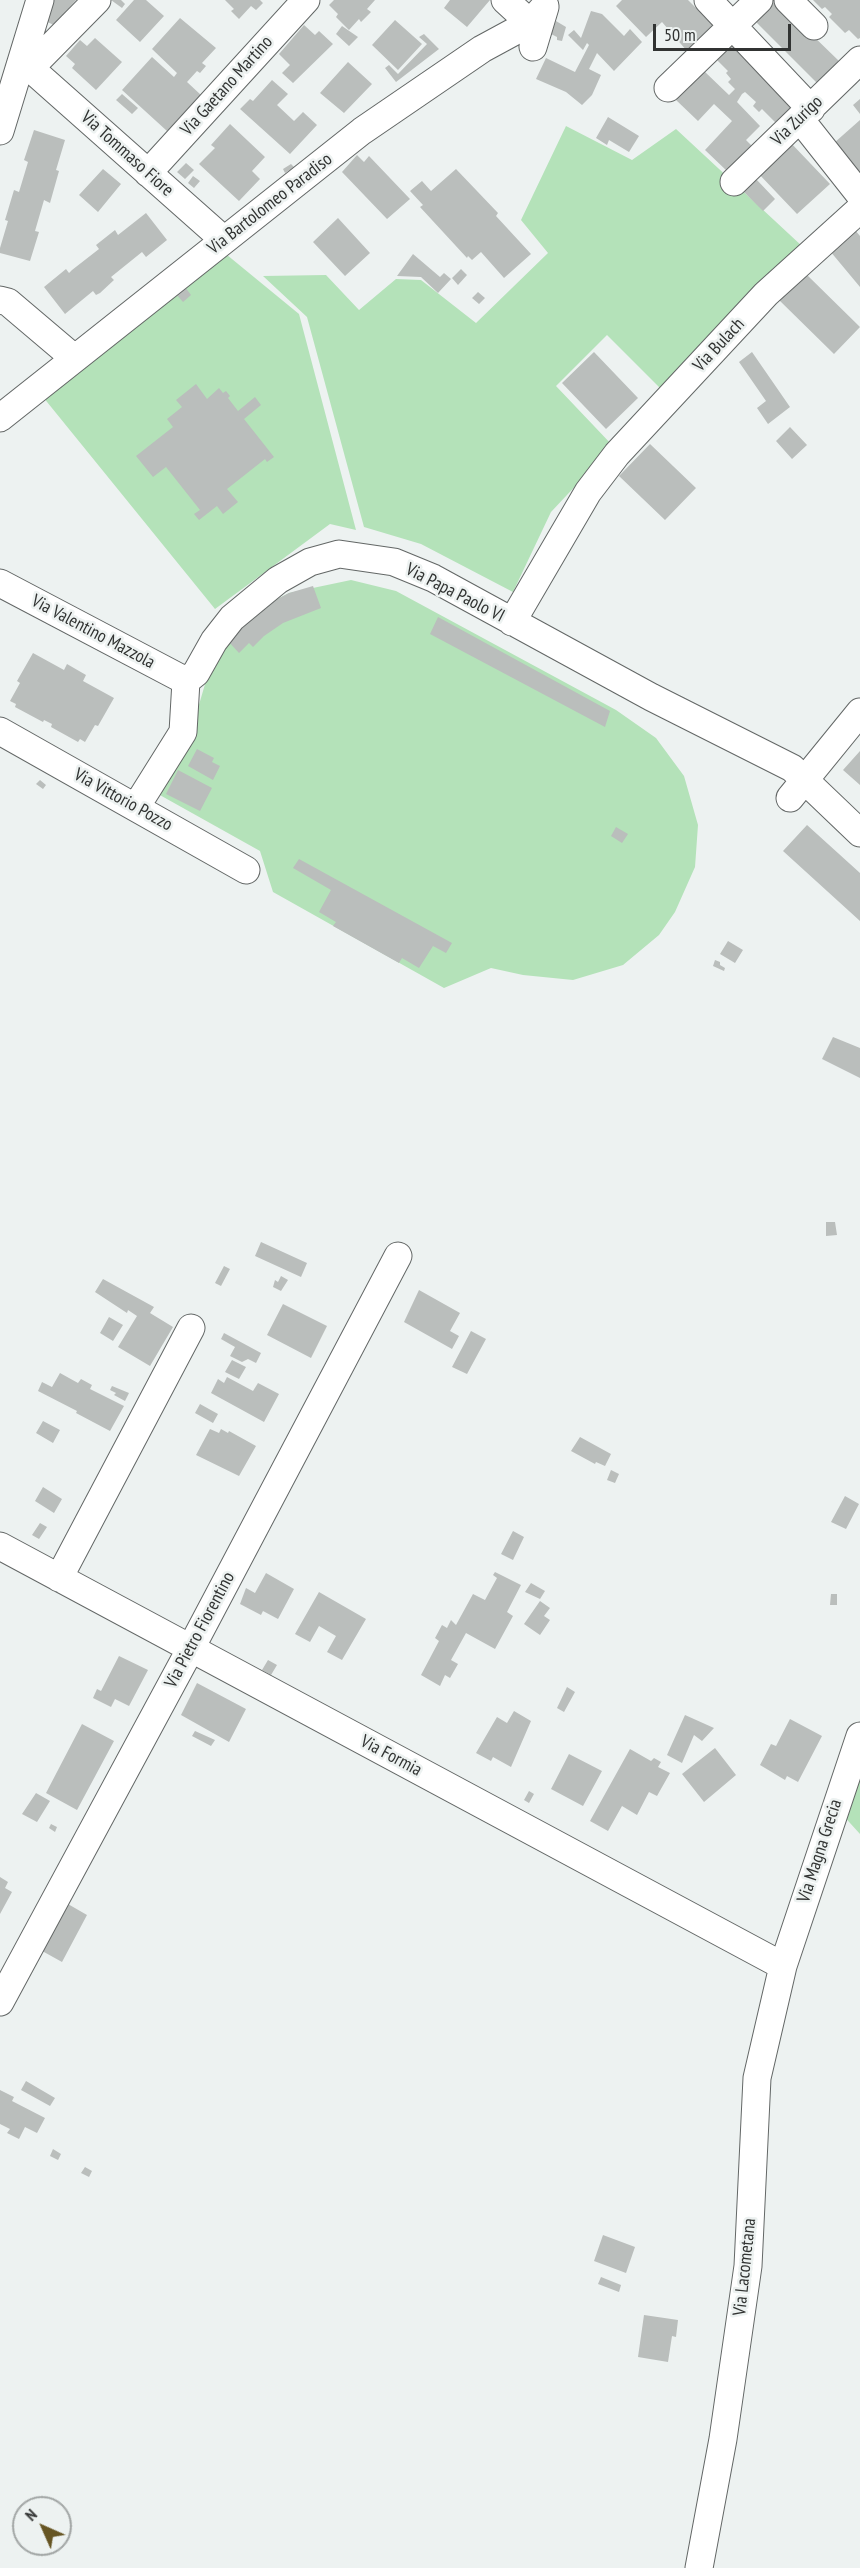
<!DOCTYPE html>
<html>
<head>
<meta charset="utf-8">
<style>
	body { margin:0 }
	#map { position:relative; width:860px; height:2568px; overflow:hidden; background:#edf2f1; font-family:"PT Sans Narrow",sans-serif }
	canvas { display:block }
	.north { position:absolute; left:12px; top:2496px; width:60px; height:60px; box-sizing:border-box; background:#edf2f1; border:2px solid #a2a6a5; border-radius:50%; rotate:315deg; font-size:16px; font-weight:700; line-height:24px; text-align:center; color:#313332 }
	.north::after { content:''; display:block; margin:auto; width:21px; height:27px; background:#665523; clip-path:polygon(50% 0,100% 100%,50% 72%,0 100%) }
	.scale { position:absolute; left:653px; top:24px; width:138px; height:27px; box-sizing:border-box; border:3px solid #313332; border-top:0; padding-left:8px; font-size:18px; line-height:21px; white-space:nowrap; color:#313332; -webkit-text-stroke:4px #edf2f1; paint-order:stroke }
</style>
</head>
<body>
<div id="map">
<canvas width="860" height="2568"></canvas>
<div class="north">N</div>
<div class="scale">50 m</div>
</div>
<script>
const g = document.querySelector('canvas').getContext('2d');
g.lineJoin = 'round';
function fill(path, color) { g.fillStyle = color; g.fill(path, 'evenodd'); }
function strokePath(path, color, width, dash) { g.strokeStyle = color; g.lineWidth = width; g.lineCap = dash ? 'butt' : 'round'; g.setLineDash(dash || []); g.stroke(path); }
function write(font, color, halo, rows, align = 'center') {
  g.font = font + ' "PT Sans Narrow",sans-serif'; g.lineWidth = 5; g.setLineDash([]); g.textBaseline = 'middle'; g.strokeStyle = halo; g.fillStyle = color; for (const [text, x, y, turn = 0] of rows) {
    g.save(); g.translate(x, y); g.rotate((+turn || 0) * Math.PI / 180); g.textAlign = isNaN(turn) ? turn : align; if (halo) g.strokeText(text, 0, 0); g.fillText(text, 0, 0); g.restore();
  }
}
const green = new Path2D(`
	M566,126L632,160L676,129L803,247L661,389L607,335L556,386L613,446L551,512L513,592L421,544L364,527L307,317L263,276L326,275L359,310L396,279L421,280L476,323L548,253L521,220Z
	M221,250L299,314L356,530L330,524L215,609L43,397Z
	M351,580L396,591L616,710L656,738L684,776L698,825L695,867L675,912L659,935L623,965L573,980L523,975L491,968L444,988L273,892L260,851L158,794L196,715L210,667L232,635L268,604L289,593Z
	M860,1756V1834L840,1812Z`);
const building = new Path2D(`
	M51,0H76L54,25L45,21Z
	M111,0H121L125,4L122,8Z
	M134,0H146L164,16L140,42L116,20Z
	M225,0H260L263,3L256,10L251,6L239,19L231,11L234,9Z
	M334,0H375L367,9L371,12L361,22L359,19L349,30L336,17L338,14L329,5Z
	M450,0H490L467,27L444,8Z
	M622,0H688L713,25L687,51L662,22L646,37L616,6Z
	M776,0L839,61L817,83L755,21Z
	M813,0H860V38L858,39L849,30L845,33L829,17L832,14L825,7L822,9Z
	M591,11L602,14L624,36L630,29L642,42L614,71L597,53L589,69L601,75L592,95L582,105L566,92L536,79L546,58L575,72L589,45L587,43L583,50L568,35L574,30L581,38Z
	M180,18L216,48L202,63L206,66L200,73L197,71L187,82L201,95L167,131L122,90L152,57L174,77L177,73L152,49Z
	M395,20L422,44L398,70L372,45Z
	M556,21L566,27L562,41L557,40V37L551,34Z
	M304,25L315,35L319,31L333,44L293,83L282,73L290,65L279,54Z
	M342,26L358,37L349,46L336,34Z
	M424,34L439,49L396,82L385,68L389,65L398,74L427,44L419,37Z
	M95,38L122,62L96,90L72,68L75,64L66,56L80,40L87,46Z
	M737,39L798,102L777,124L762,109L759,112L753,106L756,102L745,92L742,94L737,102L760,126L746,140L753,147L728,172L705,150L732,121L714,104L698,121L676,100L704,71L729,95L735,89L728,82L731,79L726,73L728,71L716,59Z
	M348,62L372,84L344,113L320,93Z
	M272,80L288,94L277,105L294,121L303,112L317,125L290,154L240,109L250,99L253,101Z
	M122,94L138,108L132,114L116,100Z
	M860,99V114L853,105Z
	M608,117L639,136L629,152L609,140L607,145L596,138Z
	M860,120V173L858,175L834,143Z
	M230,124L265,157L252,171L260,179L239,201L199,164L215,148L211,145Z
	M34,130L65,140L56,170L59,171L50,203L44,200L35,231L39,232L30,261L0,253V248L8,221L5,220L14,190L19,192L28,162L24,160Z
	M789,141L830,184L797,214L757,172Z
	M357,155L364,162L369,156L410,199L387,219L342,172Z
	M186,163L194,170L185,179L177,172Z
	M291,164L294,167L285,173L283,169Z
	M103,169L121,184L98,212L79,195Z
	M456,169L498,213L496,216L531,254L504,278L481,252L472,260L468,256L467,258L420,207L423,205L410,191L422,181L431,191Z
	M193,176L200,181L194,188L188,183Z
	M756,179L775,199L763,211L744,192Z
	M146,213L167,240L146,257L142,252L111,277L114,280L100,293L96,295L93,291L65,314L44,287L66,269L69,273L72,270L99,249L96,245L115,230L118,235Z
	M338,218L370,253L345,276L313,242Z
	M855,230L860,236V287L830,251Z
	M413,254L440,277L444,273L451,279L438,293L421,277L397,276Z
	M461,269L467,275L458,285L452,278Z
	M805,273L860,327L834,354L779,300Z
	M185,287L191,295L183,302L176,294Z
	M478,292L485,298L479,304L472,298Z
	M594,352L638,398L606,429L562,383Z
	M752,352L790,407L768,424L757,408L766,401L739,362Z
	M196,384L207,399L219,388L223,393L226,391L230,396L228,398L238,411L255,397L261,405L244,419L274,457L267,462L265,459L227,489L238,502L223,514L217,506L199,520L194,514L200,510L166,467L153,477L136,456L173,427L167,419L182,407L176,400Z
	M790,427L807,445L792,459L776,441Z
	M650,444L696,488L665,520L619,476Z
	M313,586L321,608L283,623L264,636L253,647L249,643L239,653L228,641L232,635L268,604L289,593Z
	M438,617L610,711L605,727L430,634Z
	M33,653L64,670L67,664L86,675L83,681L114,698L98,726L95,725L85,742L80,739L78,742L51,727L52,724L44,720L43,722L15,707L16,704L10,701L20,683L17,681Z
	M197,749L214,758L212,762L220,766L213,780L188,766Z
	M860,751V785L843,770Z
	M178,770L212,788L200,811L166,794Z
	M40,780L46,785L43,789L36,784Z
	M807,825L860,873V921L783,851Z
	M616,827L628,834L622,843L611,836Z
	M299,859L452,943L446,953L433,946L419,968L402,958L399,963L333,926L336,922L319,912L331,890L293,868Z
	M728,941L743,950L735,963L720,954Z
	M715,960L720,962V965L725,968L724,971L713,966Z
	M833,1037L860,1048V1078L822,1059Z
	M826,1222H835L837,1235L826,1236Z
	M261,1242L307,1263L301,1277L255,1256Z
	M224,1266L230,1269L221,1286L215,1283Z
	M281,1276L288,1280L281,1291L273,1287L275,1280L278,1282Z
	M103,1279L154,1307L150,1313L173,1327L150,1366L118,1347L137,1316L128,1310L127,1313L95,1292Z
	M419,1290L460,1313L450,1331L459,1336L452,1349L404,1322Z
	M283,1304L327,1326L311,1358L267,1335Z
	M109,1317L123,1325L113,1341L100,1333Z
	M471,1331L486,1339L467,1374L452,1367Z
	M224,1333L261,1353L256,1363L248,1359L242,1362L230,1356L235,1347L221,1339Z
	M232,1360L246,1367L239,1379L225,1372Z
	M60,1373L78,1383L81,1379L92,1385L90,1389L124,1406L110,1431L76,1413L77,1411L38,1391L42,1382L52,1387Z
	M227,1377L253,1391L258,1383L279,1394L264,1422L211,1393L218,1379L224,1383Z
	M112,1386L129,1393L125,1401L114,1395L116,1393L110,1390Z
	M200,1404L218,1414L213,1423L195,1413Z
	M43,1421L60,1430L53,1443L36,1433Z
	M210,1429L219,1433L221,1429L228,1433L229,1431L256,1446L239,1476L196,1455Z
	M580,1437L611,1454L605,1466L596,1462L595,1464L571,1451Z
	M611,1470L619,1474L615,1483L607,1480Z
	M43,1487L62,1499L54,1513L35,1501Z
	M845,1496L859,1504L846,1529L831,1522Z
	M40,1523L47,1527L39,1539L32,1535Z
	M513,1531L524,1537L513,1560L501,1554Z
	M495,1572L521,1585L507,1612L513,1616L495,1649L466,1633L451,1660L458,1664L450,1678L445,1675L440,1686L421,1675L439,1641L435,1638L442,1625L447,1628L451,1620L456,1625L473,1594L485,1600L497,1578L493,1575Z
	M266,1573L294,1589L278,1619L263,1611L261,1615L240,1604L246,1588L255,1593Z
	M531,1583L545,1591L540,1599L525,1592Z
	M319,1592L366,1619L342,1660L327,1652L336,1636L319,1626L310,1642L295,1634Z
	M831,1594H837V1605H830Z
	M540,1601L550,1608L544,1616L550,1620L540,1635L524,1624Z
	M119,1656L148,1670L129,1706L115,1699L111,1707L93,1698L97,1689L101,1691Z
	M268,1660L277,1665L271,1675L262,1670Z
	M197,1683L246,1709L229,1742L181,1715Z
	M567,1687L575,1692L564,1712L557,1708Z
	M514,1711L531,1721L511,1767L493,1757L491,1761L476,1753L497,1717L507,1723Z
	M685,1715L714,1728L702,1741L694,1735L682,1763L667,1755Z
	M790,1719L822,1736L798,1782L787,1776L785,1780L760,1765L771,1744L776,1746Z
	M82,1724L114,1741L77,1810L46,1793Z
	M195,1731L215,1740L211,1746L192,1736Z
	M715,1748L736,1775L704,1802L682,1774Z
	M630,1749L651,1761L654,1758L661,1762L658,1767L670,1773L657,1796L649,1792L637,1815L622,1806L608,1831L590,1821Z
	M569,1754L602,1771L583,1806L551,1789Z
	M529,1791L534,1794L529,1803L524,1800Z
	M36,1793L50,1801L37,1822L22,1814Z
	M51,1824L57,1827L55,1832L49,1828Z
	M0,1877L8,1882L5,1888L12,1892L0,1914Z
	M61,1900L87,1915L62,1962L35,1947Z
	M26,2081L55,2098L50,2106L21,2090Z
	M0,2090L14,2097L12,2101L45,2118L37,2133L25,2127L19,2139L7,2133L10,2129L0,2124Z
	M53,2149L61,2154L58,2160L50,2156Z
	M85,2167L92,2171L89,2177L81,2173Z
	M603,2235L635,2247L626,2273L594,2261Z
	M601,2277L621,2285L619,2292L598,2284Z
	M644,2315L678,2320L676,2337L672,2336L668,2362L638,2357Z`);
const minor = new Path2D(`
	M505,0L530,23
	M708,0L811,109
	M788,0L814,26
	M533,47L545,7
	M22,63L30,68L97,0
	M30,68L224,240
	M668,88L759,0
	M800,119L860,195
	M0,131L40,0
	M148,173L306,0
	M734,182L860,60
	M0,300L8,302L74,358
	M0,418L362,131L482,49L530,23L545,6
	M0,583L186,681
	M512,622L588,492L617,454L766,294L860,209
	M0,731L246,870
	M790,798L860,712
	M136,807L183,732L186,681L196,673L214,641L232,618L278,580L310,562L339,554L394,562L433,578L651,697L792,768L860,833
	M0,1546L783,1966
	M59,1578L191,1328
	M0,2002L191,1648L398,1256
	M699,2568L723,2439L748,2266L757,2078L783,1966L860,1736`);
const streetNames = [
	["Via Gaetano Martino",227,86,-48],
	["Via Zurigo",797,121,-44],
	["Via Tommaso Fiore",127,154,42],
	["Via Bartolomeo Paradiso",270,204,-38],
	["Via Bulach",719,345,-47],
	["Via Papa Paolo VI",455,593,27],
	["Via Valentino Mazzola",93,632,28],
	["Via Vittorio Pozzo",123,800,29],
	["Via Pietro Fiorentino",200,1630,-62],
	["Via Formia",391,1756,28],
	["Via Magna Grecia",820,1851,-72],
	["Via Lacometana",745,2267,-84]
];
fill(green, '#b4e2b9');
fill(building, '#babebc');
strokePath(minor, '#636766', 29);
strokePath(minor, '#fff', 27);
write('18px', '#313332', '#edf2f1', streetNames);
</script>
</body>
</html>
